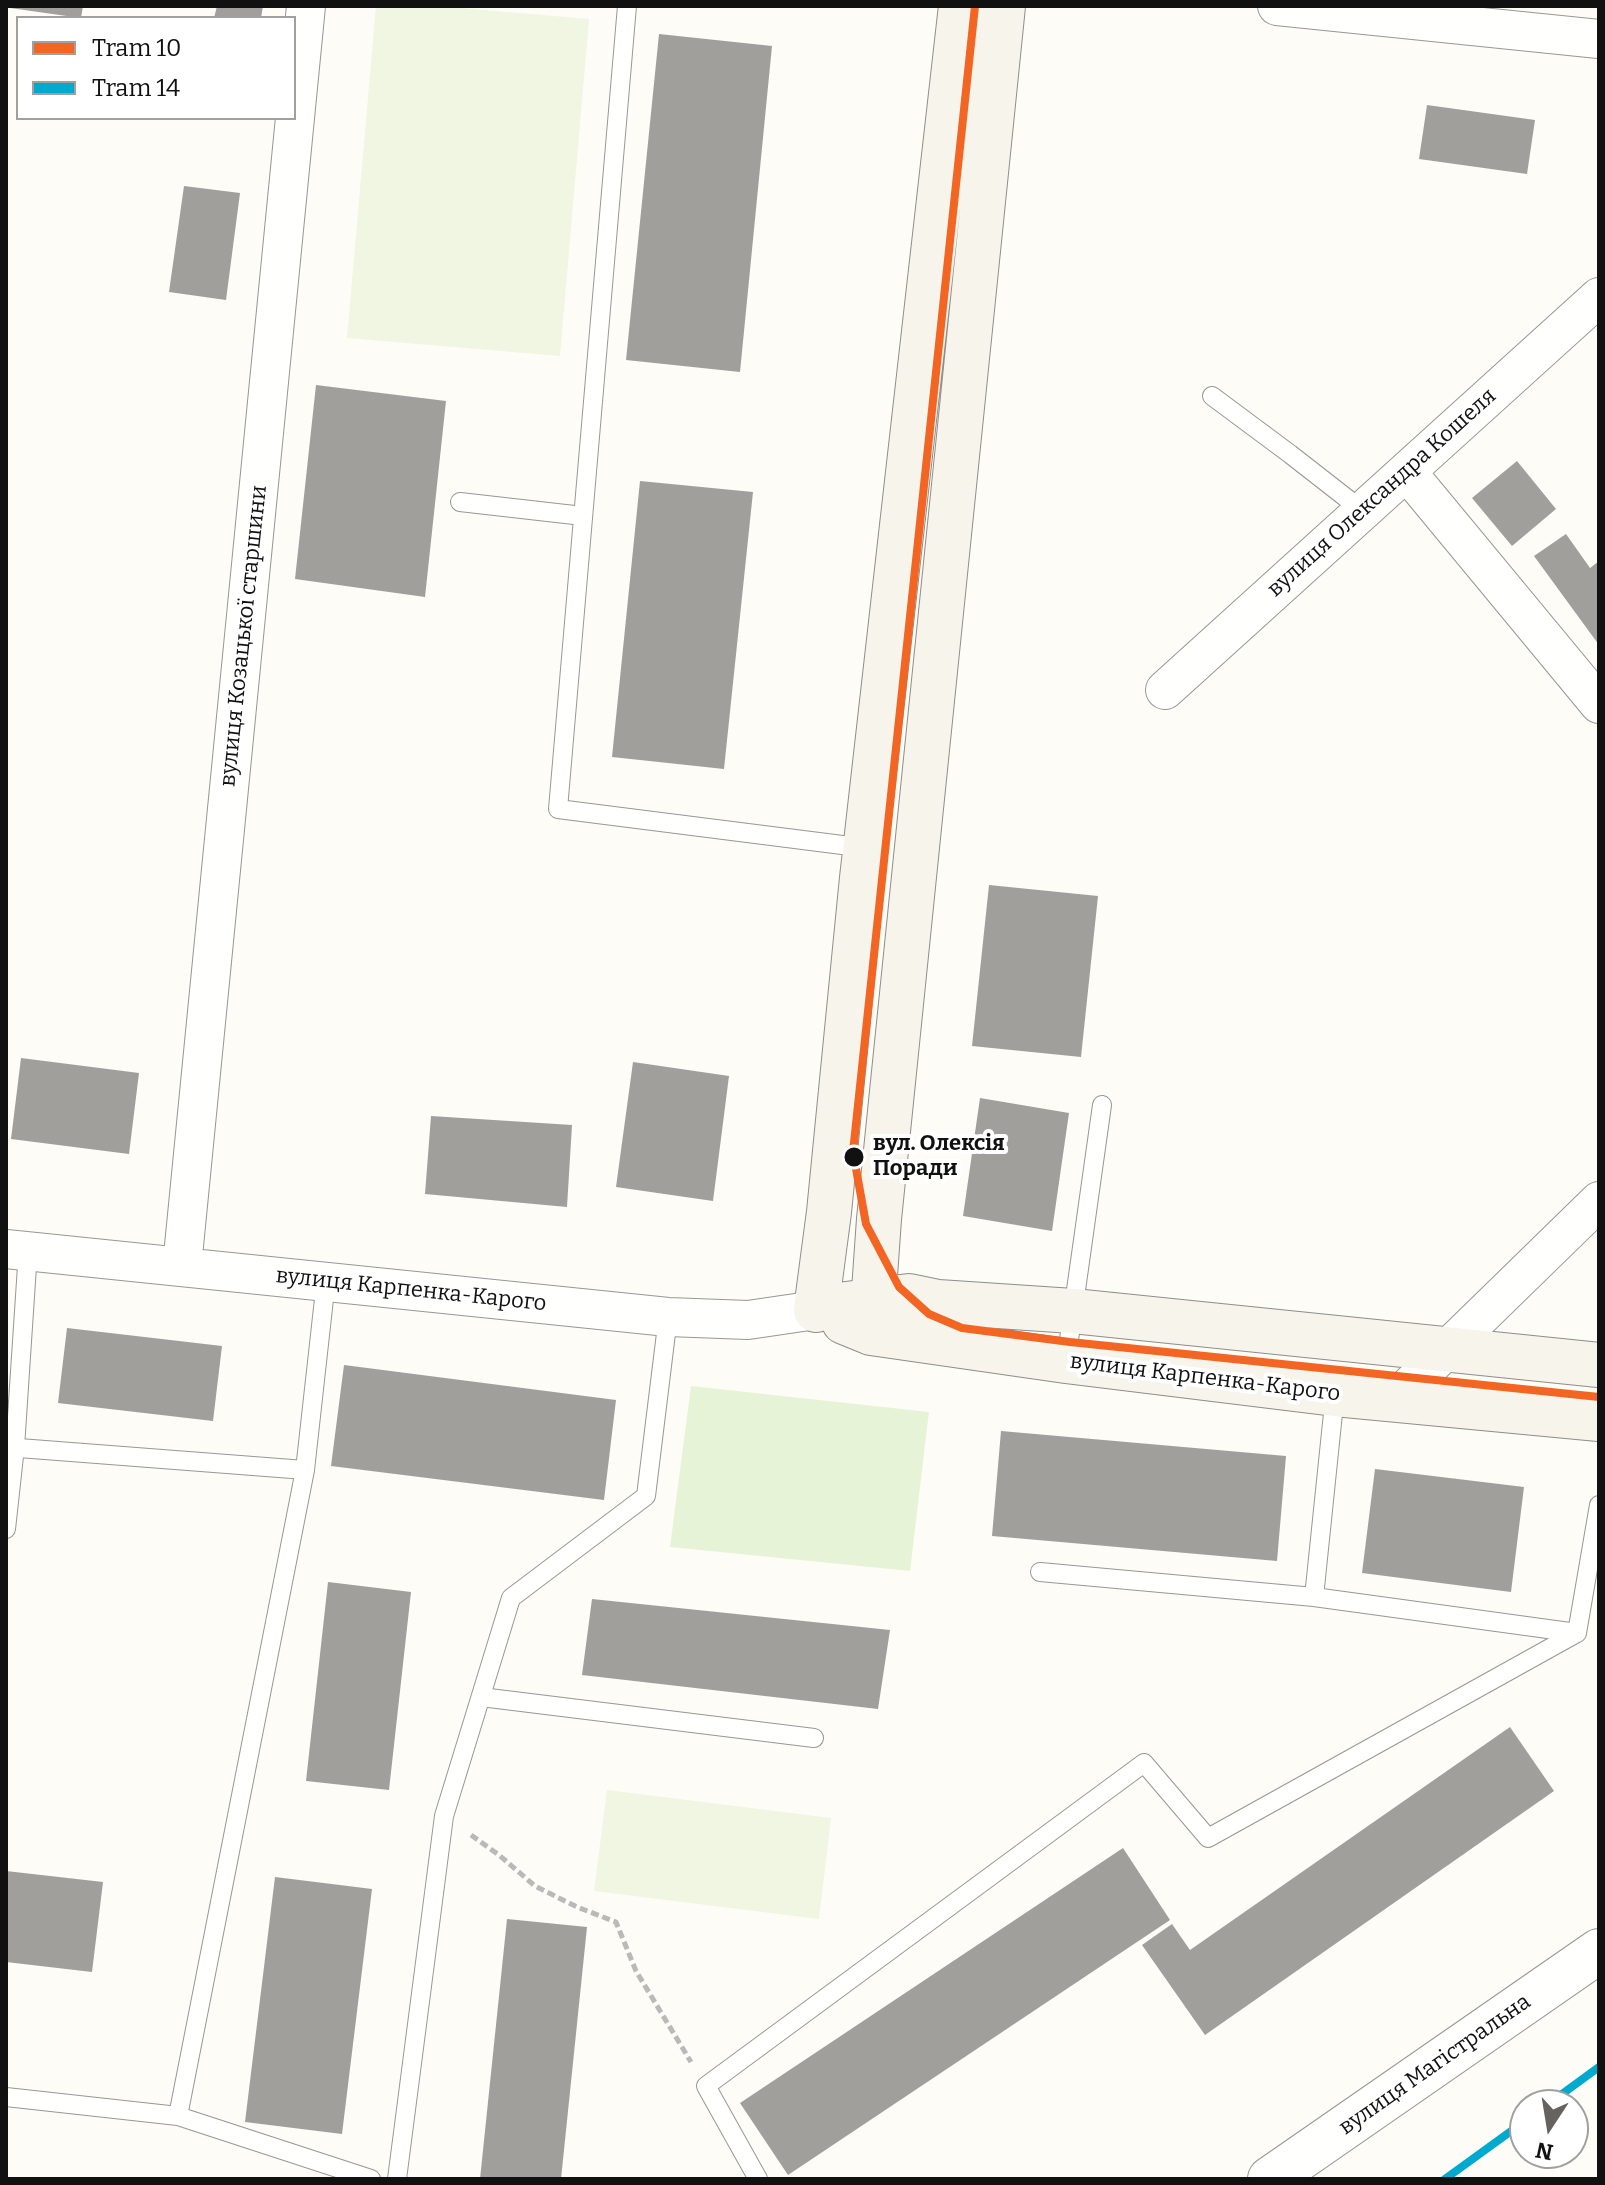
<!DOCTYPE html>
<html>
<head>
<meta charset="utf-8">
<style>
	body { margin:0 }
	#map { position:relative; width:1605px; height:2185px; overflow:hidden; background:#fdfcf7; font-family:Bitter,serif }
	canvas { display:block }
	.frame { position:absolute; inset:0; border:8px solid #111; pointer-events:none }
	.legend { position:absolute; left:16px; top:16px; width:280px; height:104px; box-sizing:border-box; background:#fff; border:2px solid #a0a0a0; margin:0; padding:10px 14px; list-style:none; font-size:24px; color:#111 }
	.legend li { display:flex; align-items:center; gap:16px; height:40px }
	.legend b { width:40px; border:2px solid #a0a0a0 }
	.north { position:absolute; left:1509px; top:2089px; width:80px; height:80px; box-sizing:border-box; background:#fff; border:2px solid #a0a0a0; border-radius:50%; rotate:192deg; font-size:22px; font-weight:700; line-height:32px; text-align:center; color:#111 }
	.north::after { content:''; display:block; margin:auto; width:28px; height:36px; background:#646362; clip-path:polygon(50% 0,100% 100%,50% 72%,0 100%) }
</style>
</head>
<body>
<div id="map">
<canvas width="1605" height="2185"></canvas>
<div class="frame"></div>
<ul class="legend">
<li><b style="height:10px;background:#f26522"></b>Tram 10</li>
<li><b style="height:10px;background:#00a9ce"></b>Tram 14</li>
</ul>
<div class="north">N</div>
</div>
<script>
const g = document.querySelector('canvas').getContext('2d');
g.lineJoin = 'round';
function fill(path, color) { g.fillStyle = color; g.fill(path, 'evenodd'); }
function strokePath(path, color, width, dash) { g.strokeStyle = color; g.lineWidth = width; g.lineCap = dash ? 'butt' : 'round'; g.setLineDash(dash || []); g.stroke(path); }
function write(font, color, halo, rows, align = 'center') {
  g.font = font + ' Bitter,serif'; g.lineWidth = 8; g.setLineDash([]); g.textBaseline = 'middle'; g.strokeStyle = halo; g.fillStyle = color; for (const [text, x, y, turn = 0] of rows) {
    g.save(); g.translate(x, y); g.rotate((+turn || 0) * Math.PI / 180); g.textAlign = isNaN(turn) ? turn : align; if (halo) g.strokeText(text, 0, 0); g.fillText(text, 0, 0); g.restore();
  }
}
const green = new Path2D(`
	M691,1386L929,1412L910,1571L670,1547Z`);
const pitch = new Path2D(`
	M376,6H437L589,19L560,356L347,338Z
	M607,1790L831,1818L819,1919L594,1891Z`);
const building = new Path2D(`
	M10,6H83L81,18L10,8Z
	M217,6H263L261,18H214Z
	M659,34L772,46L740,372L626,360Z
	M1427,105L1535,120L1527,174L1419,159Z
	M184,186L240,193L226,300L169,292Z
	M316,385L446,401L425,597L295,579Z
	M1517,461L1556,509L1512,546L1472,498Z
	M640,481L753,492L724,769L612,757Z
	M1566,534L1590,568L1599,561V645L1534,556Z
	M989,885L1098,896L1081,1057L972,1046Z
	M21,1058L139,1073L129,1154L11,1139Z
	M633,1062L729,1076L713,1201L616,1187Z
	M980,1098L1069,1113L1052,1231L963,1216Z
	M431,1116L572,1125L567,1207L425,1194Z
	M67,1328L222,1346L213,1421L58,1403Z
	M344,1365L616,1400L604,1500L331,1466Z
	M1001,1431L1286,1456L1277,1561L992,1536Z
	M1375,1469L1524,1487L1511,1592L1362,1573Z
	M328,1582L411,1592L389,1790L306,1781Z
	M592,1599L890,1630L878,1709L582,1675Z
	M1510,1727L1554,1791L1205,2035L1142,1945L1172,1924L1190,1950Z
	M1123,1848L1170,1920L788,2175L740,2103Z
	M6,1871L103,1882L92,1972L6,1962Z
	M275,1877L372,1889L342,2134L245,2122Z
	M507,1919L587,1927L561,2179H480Z`);
const path = new Path2D(`
	M471,1835L499,1855L535,1886L577,1907L616,1922L636,1971L691,2062`);
const service = new Path2D(`
	M627,6L558,809L866,848
	M1212,396L1290,454L1363,511
	M460,502L583,516
	M1066,1361L1102,1105
	M6,1447L305,1470L326,1281
	M6,1529L15,1447L28,1251
	M1040,1572L1314,1597L1335,1394
	M1314,1597L1577,1633
	M481,1697L814,1738
	M6,2097L178,2116L305,1470
	M178,2116L371,2179
	M397,2179L444,1816L511,1598L646,1496L668,1317
	M758,2179L706,2086L1144,1763L1208,1838L1577,1633L1599,1505`);
const minor = new Path2D(`
	M1277,6L1599,39
	M1407,472L1599,704
	M1165,690L1599,297
	M6,1249L668,1317L748,1320L816,1310
	M182,1266L306,6
	M1395,1400L1599,1201`);
const tertiary = new Path2D(`
	M1270,2179L1599,1951`);
const secondary = new Path2D(`
	M846,1304L909,1296L938,1302L1073,1311L1599,1365
	M816,1310L829,1212L862,878L961,6
	M844,1322L871,1333L1066,1361L1335,1394L1599,1419
	M871,1333L879,1219L1003,6`);
const tram1 = new Path2D(`
	M975,6L853,1152L866,1224L899,1287L929,1314L962,1328L1070,1342L1599,1397`);
const tram2 = new Path2D(`
	M1547,2105L1599,2067
	M1445,2179L1525,2121`);
const markers = [
	[854,1157,11,"#111"]
];
const streetNames = [
	["вулиця Олександра Кошеля",1382,493,-42],
	["вулиця Козацької старшини",244,636,-84],
	["вулиця Карпенка-Карого",411,1290,6],
	["вулиця Карпенка-Карого",1205,1378,7],
	["вулиця Магістральна",1435,2065,-35]
];
const stopNames = [
	["вул. Олексія",873,1144],
	["Поради",873,1169]
];
fill(green, '#e7f3d7');
fill(pitch, '#f0f6e1');
fill(building, '#a19f9c');
strokePath(service, '#979795', 20);
strokePath(minor, '#979795', 40);
strokePath(tertiary, '#979795', 46);
strokePath(secondary, '#8e8d8b', 46);
strokePath(path, '#b9b9b8', 5, [8, 4]);
strokePath(service, '#fffffe', 18);
strokePath(minor, '#fffffe', 38);
strokePath(tertiary, '#fffffe', 44);
strokePath(secondary, '#f6f4eb', 44);
strokePath(tram1, '#f26522', 8);
strokePath(tram2, '#00a9ce', 8);
for (const [x, y, r, color] of markers) { const dot = new Path2D(); dot.arc(x, y, r, 0, 2 * Math.PI); g.fillStyle = color; g.fill(dot); strokePath(dot, '#fff', 3); }
write('22px', '#111', '#fff', streetNames);
write('bold 22px', '#111', '#fff', stopNames, 'left');
</script>
</body>
</html>
